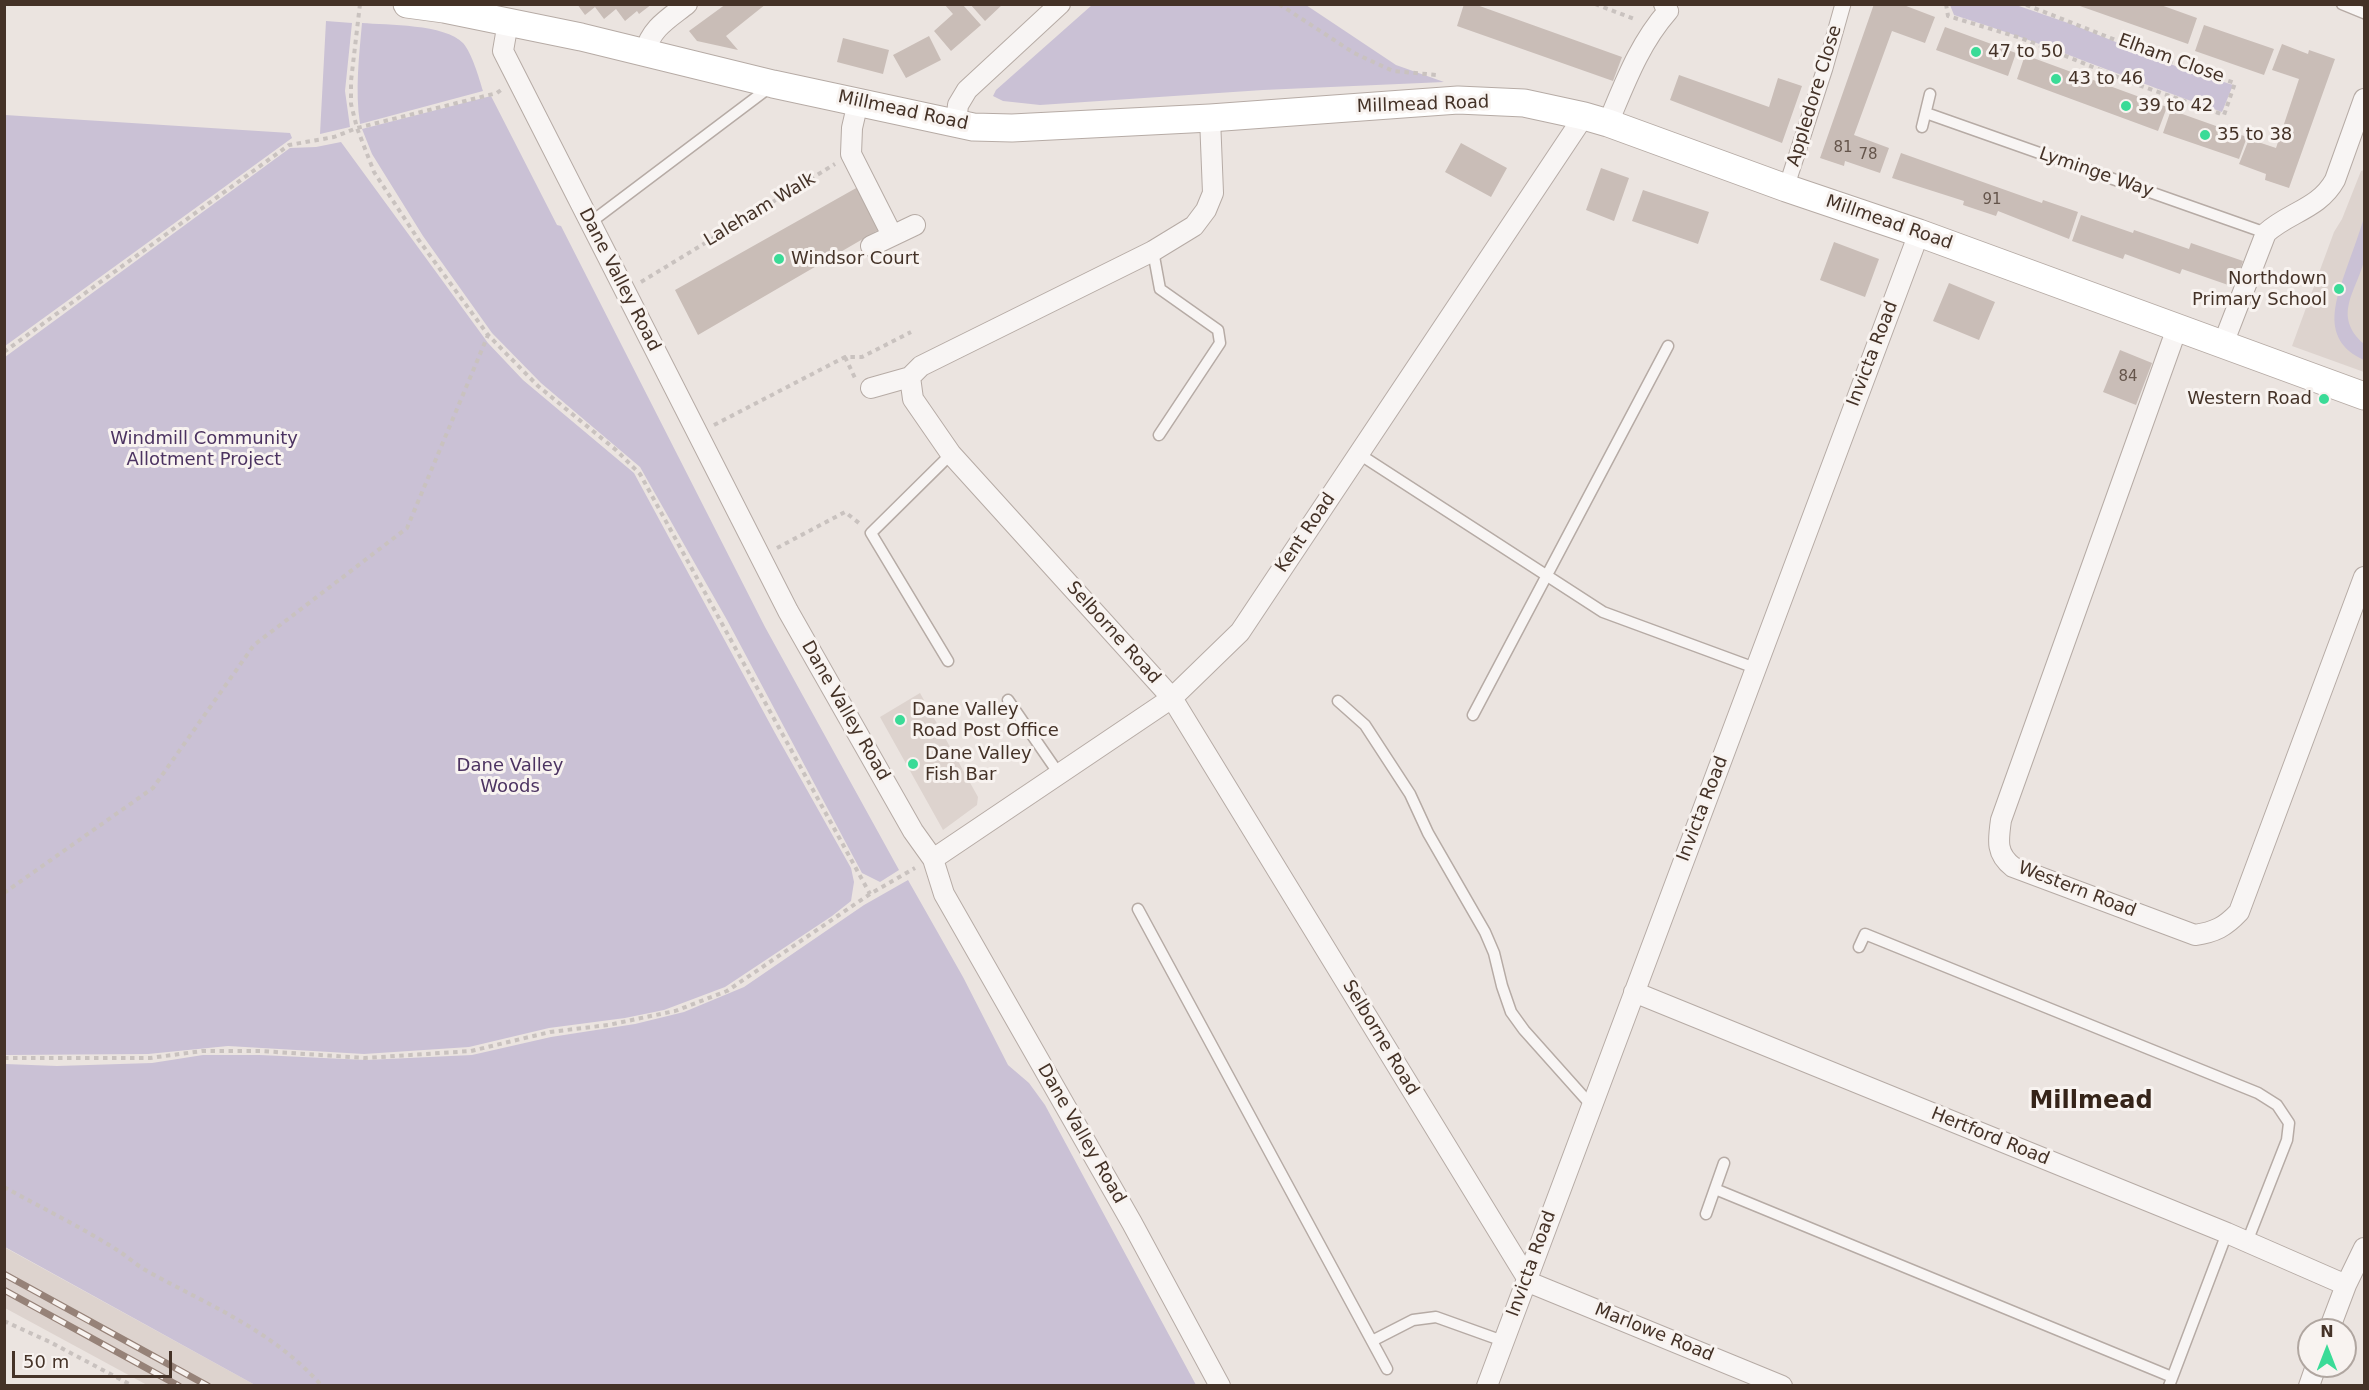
<!DOCTYPE html>
<html>
<head>
<meta charset="utf-8">
<style>
	body { margin:0 }
	#map { position:relative; width:2369px; height:1390px; overflow:hidden; background:#ebe4e0; font-family:"DejaVu Sans",sans-serif }
	canvas { display:block }
	.frame { position:absolute; inset:0; border:6px solid #443227; pointer-events:none }
	.north { position:absolute; left:2297px; top:1318px; width:60px; height:60px; box-sizing:border-box; background:#f8f3f0; border:2px solid #b0a6a0; border-radius:50%; rotate:0deg; font-size:16px; font-weight:700; line-height:24px; text-align:center; color:#443227 }
	.north::after { content:''; display:block; margin:auto; width:21px; height:27px; background:#3adb97; clip-path:polygon(50% 0,100% 100%,50% 72%,0 100%) }
	.scale { position:absolute; left:12px; top:1351px; width:160px; height:27px; box-sizing:border-box; border:3px solid #443227; border-top:0; padding-left:8px; font-size:18px; line-height:21px; white-space:nowrap; color:#443227; -webkit-text-stroke:4px #f8f3f0; paint-order:stroke }
</style>
</head>
<body>
<div id="map">
<canvas width="2369" height="1390"></canvas>
<div class="frame"></div>
<div class="north">N</div>
<div class="scale">50 m</div>
</div>
<script>
const g = document.querySelector('canvas').getContext('2d');
g.lineJoin = 'round';
function fill(path, color) { g.fillStyle = color; g.fill(path, 'evenodd'); }
function strokePath(path, color, width, dash) { g.strokeStyle = color; g.lineWidth = width; g.lineCap = dash ? 'butt' : 'round'; g.setLineDash(dash || []); g.stroke(path); }
function write(font, color, halo, rows, align = 'center') {
  g.font = font + ' "DejaVu Sans",sans-serif'; g.lineWidth = 6; g.setLineDash([]); g.textBaseline = 'middle'; g.strokeStyle = halo; g.fillStyle = color; for (const [text, x, y, turn = 0] of rows) {
    g.save(); g.translate(x, y); g.rotate((+turn || 0) * Math.PI / 180); g.textAlign = isNaN(turn) ? turn : align; if (halo) g.strokeText(text, 0, 0); g.fillText(text, 0, 0); g.restore();
  }
}
const built = new Path2D(`
	M2364,170V372L2292,346L2334,232L2342,219L2361,171Z
	M920,693L978,797L977,805L943,830L880,717Z
	M4,1247L255,1385H147L5,1308Z`);
const green = new Path2D(`
	M1092,5H1306L1396,65L1444,82L1263,90L1040,105L1003,101L993,96L996,90Z
	M1950,5H2016L2071,24L2178,67L2233,85L2222,112C2132,81 2045,43 1954,15Z
	M326,21L352,23L345,91L350,127L320,134Z
	M362,23C387,25 445,24 463,43C472,53 479,78 483,91L360,124C355,90 359,57 362,23Z
	M491,96L557,225L561,226L765,627L899,870L880,882L862,873L727,620L640,467L541,383L492,333L423,236L372,154L362,129Z
	M5,115L290,133L292,138L5,346Z
	M341,142L488,343L523,380L634,473L775,733L851,868L854,882L851,901L832,916L725,987L664,1010L625,1018L549,1028L469,1047L364,1054L228,1046L148,1054L5,1055V357L290,148L316,147Z
	M2364,218C2365,231 2367,248 2364,261C2356,292 2332,316 2364,344V360C2320,340 2335,302 2347,267C2353,250 2359,234 2364,218Z
	M908,880L963,977L1008,1065L1029,1083L1045,1105L1196,1385H255L5,1247V1064L57,1066L152,1063L203,1055H260L366,1060L472,1055L551,1037L635,1024L684,1012L744,987L864,905Z`);
const building = new Path2D(`
	M577,4H652L639,14L637,11L625,21L616,9L604,19L595,7L585,15Z
	M726,4H766L726,36L738,50L697,41L689,31Z
	M944,4L963,5L981,25L951,51L934,31L953,14Z
	M970,4H1003L985,21Z
	M1464,4H1474L1622,57L1613,81L1457,26Z
	M1874,4H1901L1935,17L1925,43L1892,31L1854,135L1889,148L1880,173L1845,161L1844,166L1820,158Z
	M2158,4L2197,18L2188,44L2077,5Z
	M2204,25L2274,49L2264,75L2195,51Z
	M1945,27L2016,53L2008,76L1936,50Z
	M929,36L941,60L906,78L893,55Z
	M843,38L889,50L883,74L837,62Z
	M2282,44L2308,54L2309,50L2335,59L2289,188L2265,180L2266,174L2239,164L2249,139L2276,148L2299,79L2272,70Z
	M2025,55L2167,107L2158,131L2017,79Z
	M1679,75L1769,107L1778,78L1802,86L1782,143L1670,100Z
	M2171,110L2247,137L2239,159L2163,133Z
	M1461,143L1507,168L1491,197L1445,172Z
	M1901,153L2042,203L2043,200L2078,212L2069,239L1998,211L1996,216L1963,205L1964,201L1892,178Z
	M1601,168L1629,178L1614,221L1586,210Z
	M858,187L880,229L698,335L675,290Z
	M1643,190L1709,212L1698,244L1632,221Z
	M2081,215L2133,233L2134,230L2189,249L2191,243L2243,261L2234,287L2182,269L2180,274L2125,254L2123,259L2072,241Z
	M1834,242L1879,259L1865,297L1820,280Z
	M1949,283L1995,302L1979,340L1933,321Z
	M2120,350L2152,363L2136,405L2103,392Z`);
const path = new Path2D(`
	M360,4L351,81V104L357,128L374,172L418,239L488,335L538,386L616,450L640,474L870,894
	M1279,4L1354,53L1393,71L1437,75L1438,77
	M1595,4L1637,20
	M1946,4L1948,16L2021,38L2130,82L2224,115L2235,83L2179,65L2024,4
	M641,282L835,164
	M4,352L289,145L334,137L357,128L497,93L501,90
	M845,357L855,378
	M714,425L845,357H862L911,332
	M777,548L845,512L859,523
	M4,893L153,788L254,645L407,528L488,335
	M4,1058H150L202,1051H261L365,1058L471,1051L550,1032L608,1025L675,1011L727,991L870,894L915,868
	M4,1187C42,1208 81,1227 117,1250C127,1256 136,1265 147,1271C210,1306 272,1330 322,1386
	M4,1321L50,1342L133,1386`);
const service = new Path2D(`
	M2342,4L2364,13
	M1926,113L2266,233
	M1922,127L1930,94
	M591,222L770,87
	M1153,251L1160,289L1218,330L1220,343L1159,435
	M1359,454L1603,612L1755,668
	M948,661L871,533L951,454
	M1008,700L1059,774
	M1338,701L1365,725L1410,794L1428,833L1485,932L1494,953L1502,986L1511,1012L1524,1030L1591,1105
	M1473,715L1668,346
	M1138,909L1387,1369
	M1859,947L1865,934L2258,1093L2277,1105L2289,1123L2287,1140L2247,1242
	M1715,1189L2172,1377
	M1706,1214L1724,1163
	M1372,1341L1413,1320L1436,1317L1503,1341
	M2169,1386L2227,1233`);
const pedestrian = new Path2D(`
	M1786,188L1825,68L1843,4`);
const minor = new Path2D(`
	M508,22L503,51L788,611L913,831L933,859L944,894L1132,1223L1220,1386
	M645,52C651,28 668,19 687,4
	M858,102L852,128L851,154L892,235
	M1210,118L1213,193L1206,210L1194,226L1153,251L921,366L910,377L913,399L951,454L1172,698L1527,1278
	M1608,123C1625,83 1639,44 1668,11L1664,4
	M956,124L958,105L967,90L1060,4
	M871,246L915,225
	M2177,328L2001,820C1998,841 1996,854 2013,867L2195,935C2215,932 2225,927 2239,912L2364,577
	M2223,344L2266,233C2289,212 2319,209 2335,180L2364,99
	M871,388L910,377
	M933,859L1172,698L1240,632L1584,116
	M1634,992L2227,1233L2346,1285
	M1526,1281L1782,1386
	M2329,1330L2346,1285L2364,1248
	M1487,1386L1919,233
	M2309,1386L2316,1366`);
const secondary = new Path2D(`
	M407,4L444,9L581,37L773,84L973,127L1012,128L1210,118L1458,100L1524,103L1584,116L1608,123L1786,188L1919,233L2364,396`);
const rail = new Path2D(`
	M4,1274L208,1386
	M4,1290L179,1386`);
const markers = [
	[1976,52,6,"#3adb97"],
	[2056,79,6,"#3adb97"],
	[2126,106,6,"#3adb97"],
	[2205,135,6,"#3adb97"],
	[779,259,6,"#3adb97"],
	[2339,289,6,"#3adb97"],
	[2324,399,6,"#3adb97"],
	[900,720,6,"#3adb97"],
	[913,764,6,"#3adb97"]
];
const numberNames = [
	["81",1843,148],
	["78",1868,155],
	["91",1992,200],
	["84",2128,377]
];
const poiNames = [
	["47 to 50",1988,52],
	["43 to 46",2068,79],
	["39 to 42",2138,106],
	["35 to 38",2217,135],
	["Windsor Court",791,259],
	["Northdown",2327,279,"right"],
	["Primary School",2327,300,"right"],
	["Western Road",2312,399,"right"],
	["Dane Valley",912,710],
	["Road Post Office",912,731],
	["Dane Valley",925,754],
	["Fish Bar",925,775]
];
const streetNames = [
	["Elham Close",2171,59,20],
	["Appledore Close",1815,96,-73],
	["Millmead Road",1423,105,-2],
	["Millmead Road",903,111,12],
	["Lyminge Way",2096,173,19],
	["Laleham Walk",760,210,-31],
	["Millmead Road",1889,223,19],
	["Dane Valley Road",619,280,63],
	["Invicta Road",1873,354,-69],
	["Kent Road",1306,533,-56],
	["Selborne Road",1113,633,48],
	["Dane Valley Road",845,711,60],
	["Invicta Road",1703,809,-69],
	["Western Road",2077,890,21],
	["Selborne Road",1380,1038,59],
	["Dane Valley Road",1081,1134,60],
	["Hertford Road",1990,1137,22],
	["Invicta Road",1532,1264,-70],
	["Marlowe Road",1654,1333,22]
];
const parkNames = [
	["Windmill Community",204,439],
	["Allotment Project",204,460],
	["Dane Valley",510,766],
	["Woods",510,787]
];
const districtNames = [
	["Millmead",2091,1102]
];
fill(built, '#ddd3ce');
fill(green, '#cac1d5');
fill(building, '#c9bdb7');
strokePath(service, '#b6aba5', 13);
strokePath(pedestrian, '#b6aba5', 17);
strokePath(minor, '#b6aba5', 22);
strokePath(secondary, '#b6aba5', 29);
strokePath(path, '#c9c2bf', 4, [4.5, 4.5]);
strokePath(service, '#f8f5f4', 10);
strokePath(pedestrian, '#f8f5f4', 15);
strokePath(minor, '#f8f5f4', 20);
strokePath(secondary, '#fff', 27);
strokePath(rail, '#968278', 7);
strokePath(rail, '#f8f3f0', 4.5, [14]);
for (const [x, y, r, color] of markers) { const dot = new Path2D(); dot.arc(x, y, r, 0, 2 * Math.PI); g.fillStyle = color; g.fill(dot); strokePath(dot, '#f8f3f0', 2); }
write('15px', '#65554b', null, numberNames);
write('18px', '#443227', '#f8f3f0', poiNames, 'left');
write('18px', '#443227', '#f8f3f0', streetNames);
write('18px', '#4c3361', '#f8f3f0', parkNames);
write('bold 24px', '#352419', '#f8f3f0', districtNames);
</script>
</body>
</html>
